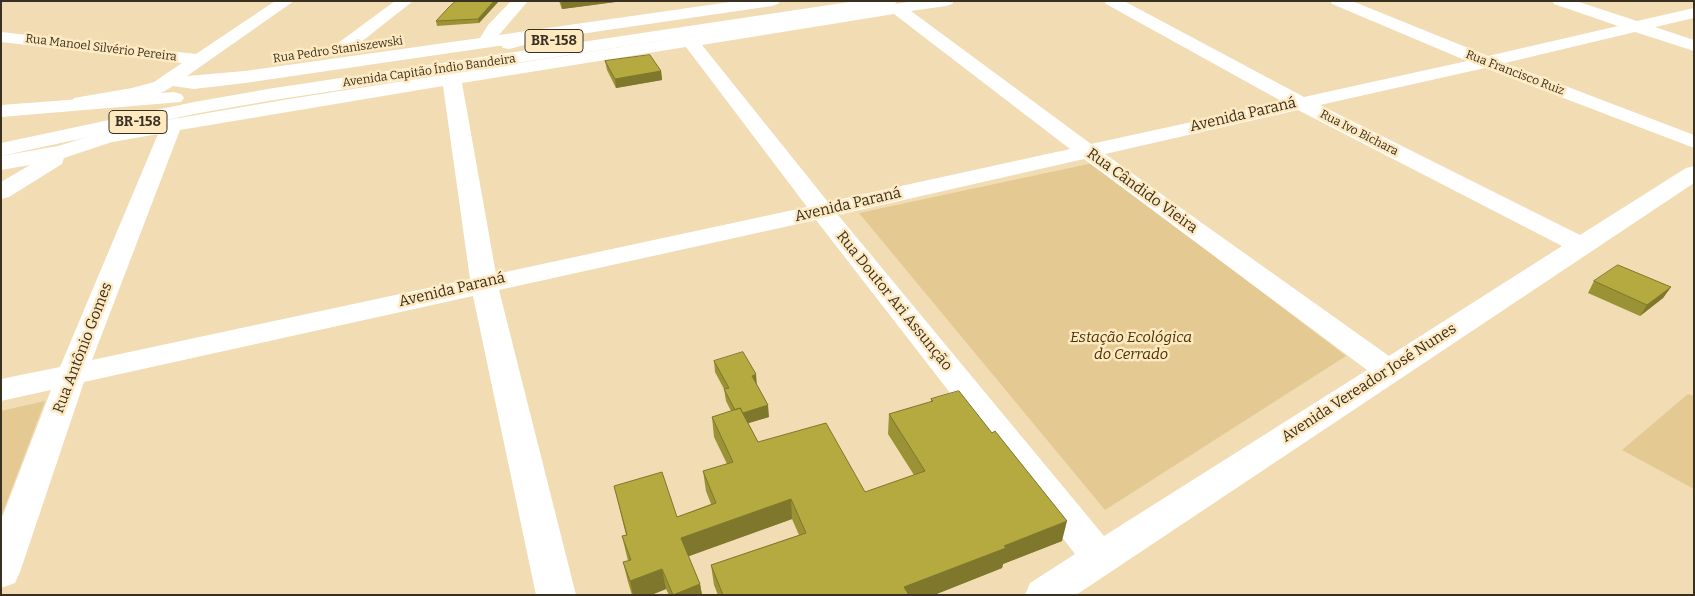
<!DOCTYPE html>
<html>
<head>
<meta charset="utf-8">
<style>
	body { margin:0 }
	#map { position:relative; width:1695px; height:596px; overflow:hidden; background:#f1dcb3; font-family:Bitter,serif }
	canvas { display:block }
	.frame { position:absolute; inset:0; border:2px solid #383020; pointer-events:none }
</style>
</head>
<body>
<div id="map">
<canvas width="1695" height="596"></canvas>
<div class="frame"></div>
</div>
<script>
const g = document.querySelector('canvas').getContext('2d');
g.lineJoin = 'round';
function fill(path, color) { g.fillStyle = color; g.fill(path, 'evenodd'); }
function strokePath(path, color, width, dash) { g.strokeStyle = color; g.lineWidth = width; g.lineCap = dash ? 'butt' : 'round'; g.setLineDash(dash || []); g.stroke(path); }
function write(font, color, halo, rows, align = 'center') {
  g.font = font + ' Bitter,serif'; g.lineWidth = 5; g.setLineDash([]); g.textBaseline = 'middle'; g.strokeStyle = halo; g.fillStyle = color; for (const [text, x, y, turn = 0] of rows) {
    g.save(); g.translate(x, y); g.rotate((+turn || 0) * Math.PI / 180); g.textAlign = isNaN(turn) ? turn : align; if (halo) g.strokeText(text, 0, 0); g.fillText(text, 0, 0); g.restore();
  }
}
const green = new Path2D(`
	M1093,163L1346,356L1105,510L859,213Z
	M1688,394L1694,396V489L1622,450Z
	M45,401L1,517V411Z`);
const minor = new Path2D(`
	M275,1H294L187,76L245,71L480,38L488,25L511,1H528L499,35L737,1H780L778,4L772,6L245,83L194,89L173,86C151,102 108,104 81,108L74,106L71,102L74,98L132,88L154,82L182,63L1,42V32L196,54Z
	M395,1H413L346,54L340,55L334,54L331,50L334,46Z
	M914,1H954L952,4L946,6L911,11L1091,144L1283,102L1106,4L1104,1H1124L1304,97L1467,61L1332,4L1330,1H1352L1488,56L1618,26L1554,4L1552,1H1576L1637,21L1694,8V18L1655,27L1694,40V51L1635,32L1505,63L1694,135V148L1485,68L1320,105L1580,235L1686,168L1694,166V183L1076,595H1025L1030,583L1075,554L816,220L499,290L576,595H536L473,296L84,382L20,572L15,583L1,588V520L51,390L1,401V379L60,367L158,134L112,142L64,158L62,164L9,197L1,199V182L30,165L1,170V156L58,146L109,130L289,99ZM894,14L1070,149L828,202L702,45ZM686,47L807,207L496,274L462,83ZM443,86L470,279L92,360L180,130ZM1298,110L1562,246L1389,356L1105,154ZM1084,159L1367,370L1104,536L838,215Z`);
const major = new Path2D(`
	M856,1H897L895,4L889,6L274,100L194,114L1,156V143L194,102L274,88Z
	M551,28L557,29L560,33L557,37L509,49L503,48L500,44L503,40Z
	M174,92L181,94L184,98L181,102L1,117V105Z`);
const wall = new Path2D(`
	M456,1H499L479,23L437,26L436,21Z
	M559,1H623L562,9Z
	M605,61L661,71L662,80L616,88L607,70Z
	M1594,281L1671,287L1663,298L1640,316L1588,293Z
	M714,361L757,385L769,417L748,423L758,442L865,492L914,475L888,434L889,414L931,402V399L1062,541L1003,564L1002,568L934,595H718L714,585L711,565L799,535L792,519L688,556L700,584L702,595H669L666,589L651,595H632L628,582L623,562L628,561L622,536L626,535L614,486L677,517L711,504L706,491L703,471L727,464L714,437L712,417L731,411L726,401L724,389L715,372Z`);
const shadedWall = new Path2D(`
	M494,1H499L479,23L478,19Z
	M561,1H623L562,9Z
	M661,71L662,80L616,88L615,79Z
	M1671,287L1663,298L1640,316L1647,305Z
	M756,374L757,386L752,376Z
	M768,405L769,417L739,426L738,414Z
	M791,499L792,519L684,558L681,538Z
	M1067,521L1062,541L1003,564L1002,568L934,595H904V587L1004,546Z
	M662,569L666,589L651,595H633L630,581Z
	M700,584L702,595H673Z`);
const building = new Path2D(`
	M456,1H494L478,19L436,21L449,7Z
	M650,55L661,71L615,79L605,61Z
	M1618,265L1671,287L1647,305L1594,281Z
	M743,352L756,374L752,376L768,405L743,413L740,408L735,410L724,389L729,388L714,361Z
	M959,391L992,433L995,431L1067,521L1004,546L1006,548L904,587L909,595H723L711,565L806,533L791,499L681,538L700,584L673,595L662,569L630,581L623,562L631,560L622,536L627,535L614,486L662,472L677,517L716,503L703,471L733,462L712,417L740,408L758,442L826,423L865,492L925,471L889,414L933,401L931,399Z`);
const farStreetnames = [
	["Rua Manoel Silvério Pereira",101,48,7],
	["Rua Pedro Staniszewski",338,50,-8],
	["Avenida Capitão Índio Bandeira",429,71,-8],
	["Rua Francisco Ruiz",1515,73,21],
	["Rua Ivo Bichara",1359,133,27]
];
const shields = [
	[554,41,58],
	[138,122,58]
];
const shieldNames = [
	["BR-158",554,41],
	["BR-158",138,122]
];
const streetNames = [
	["Avenida Paraná",1243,115,-13],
	["Rua Cândido Vieira",1142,191,36],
	["Avenida Paraná",848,205,-13],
	["Avenida Paraná",452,290,-13],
	["Rua Doutor Ari Assunção",894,301,51],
	["Rua Antônio Gomes",83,348,-69],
	["Avenida Vereador José Nunes",1369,383,-33]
];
const parkNames = [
	["Estação Ecológica",1131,338],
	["do Cerrado",1131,355]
];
fill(green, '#e5c993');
fill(minor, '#fff');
fill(major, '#fff');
fill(wall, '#9b9236');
fill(shadedWall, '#7e772c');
fill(building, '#b4aa3f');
strokePath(building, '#7e772c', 1);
write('12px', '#383020', '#fee9c0', farStreetnames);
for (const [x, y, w] of shields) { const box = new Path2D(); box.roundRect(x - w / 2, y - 11.5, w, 23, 4); g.fillStyle = '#fee9c0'; g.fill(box); strokePath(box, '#383020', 1); }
write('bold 14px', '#383020', null, shieldNames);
write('15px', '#383020', '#fee9c0', streetNames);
write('italic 15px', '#463409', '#fee9c0', parkNames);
</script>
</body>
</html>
